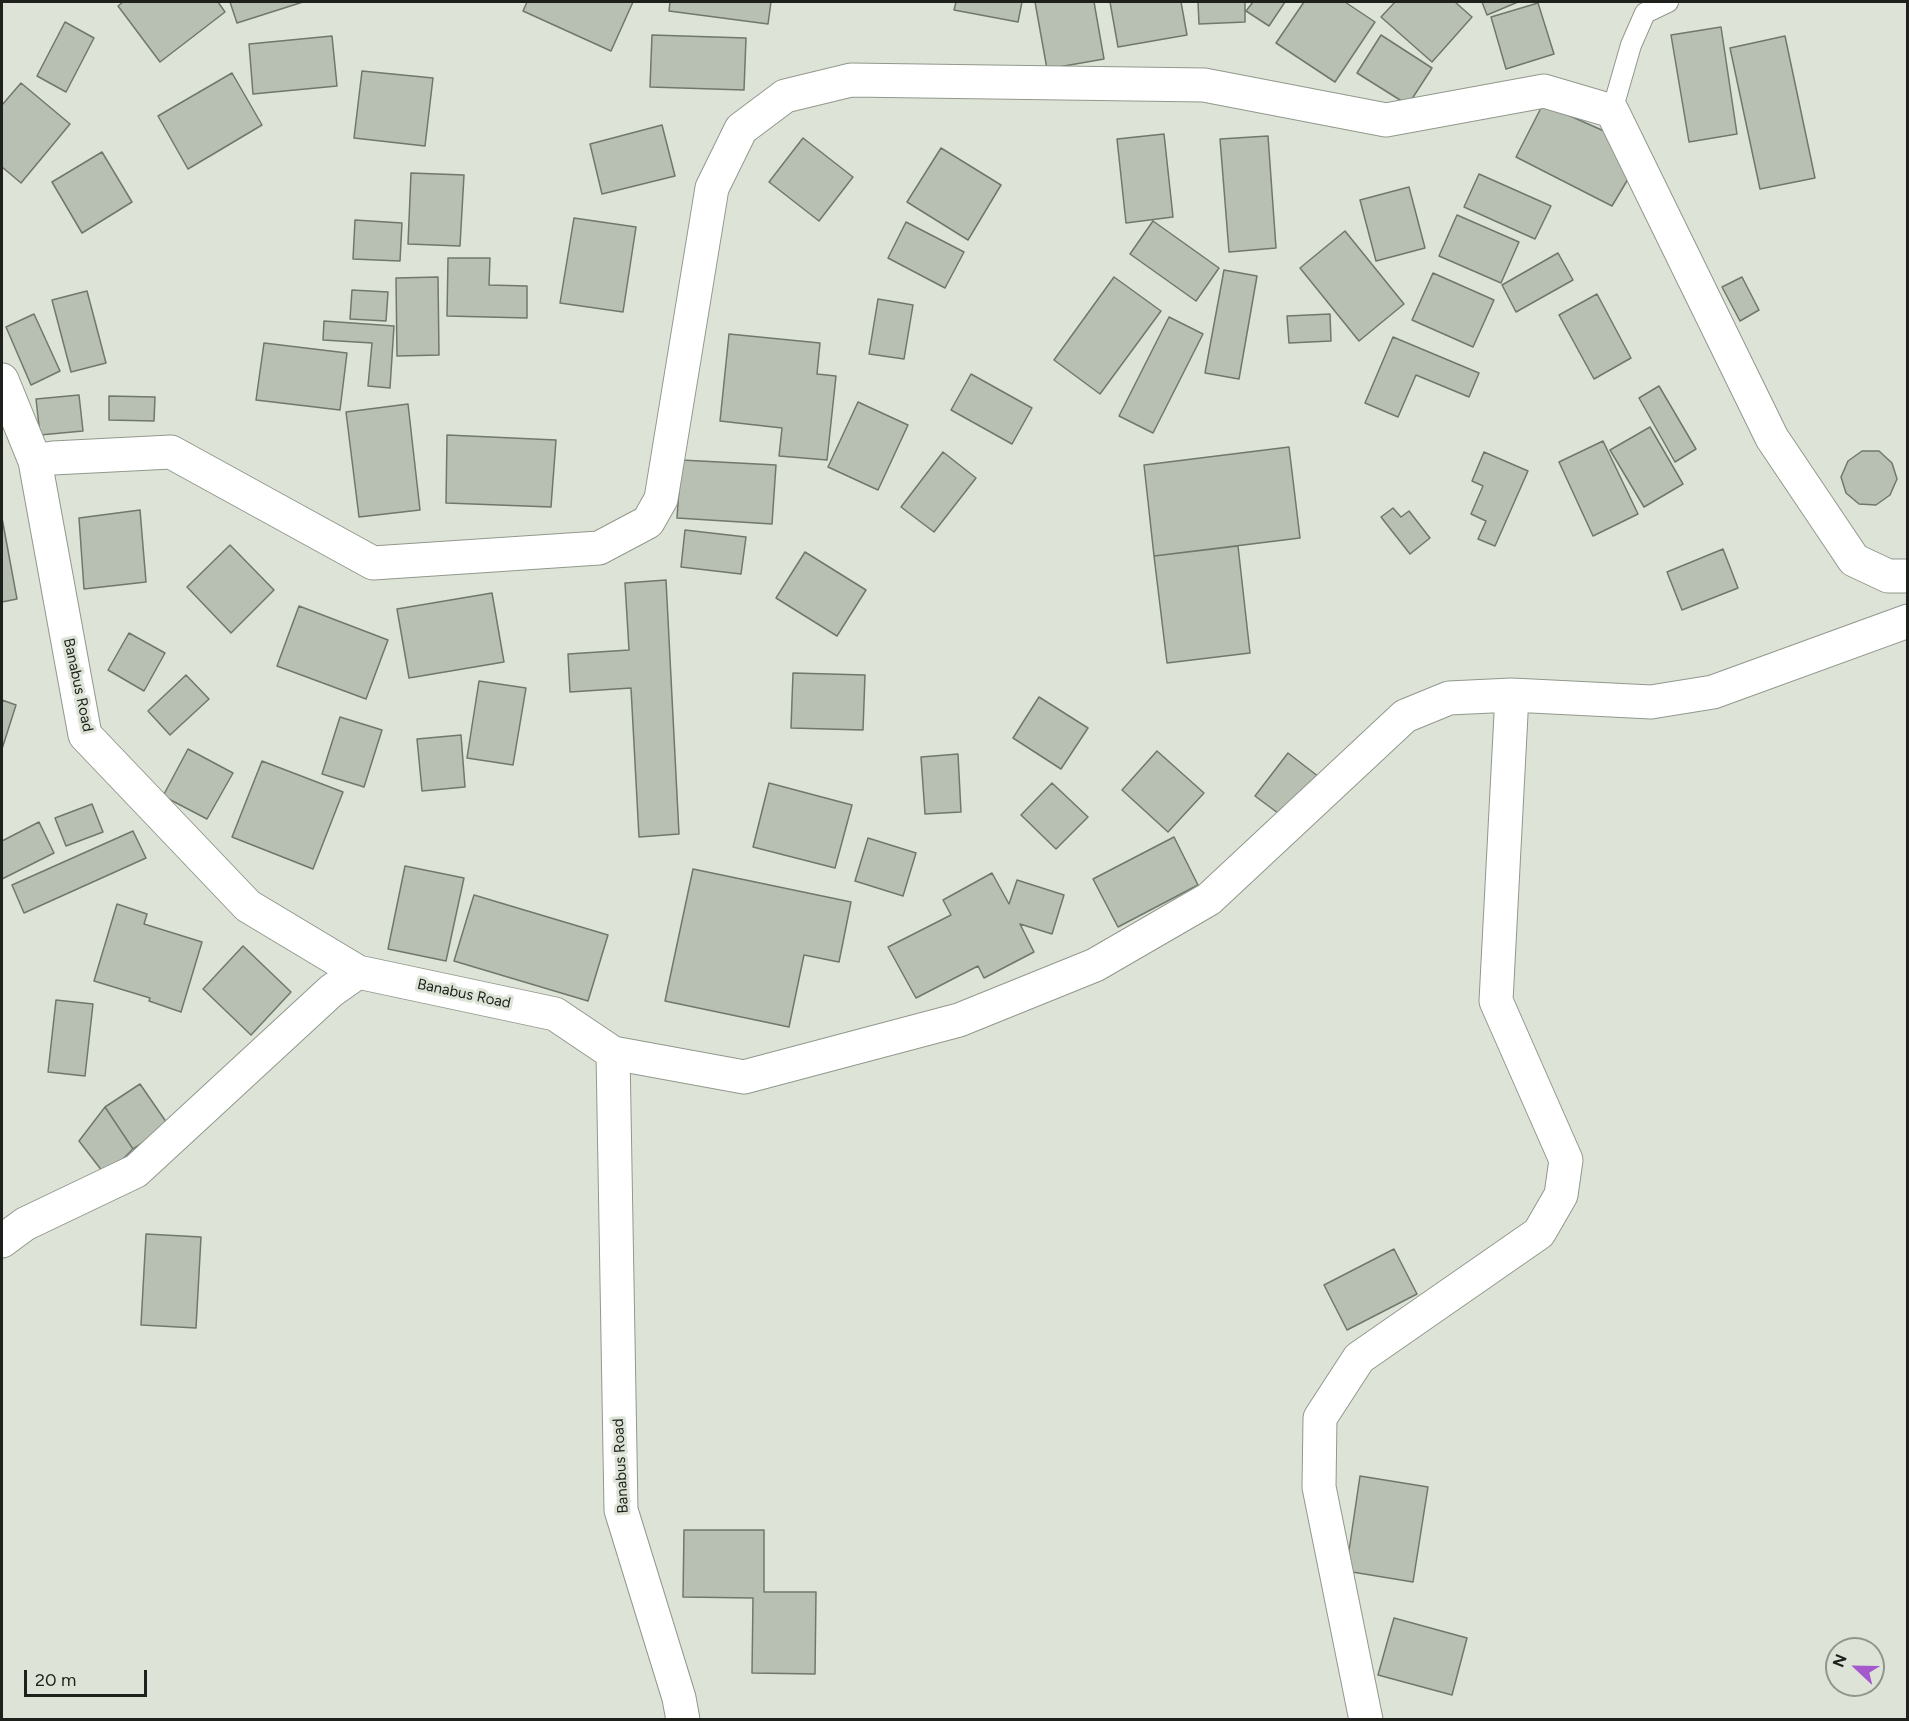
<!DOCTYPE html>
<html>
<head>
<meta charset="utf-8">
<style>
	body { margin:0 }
	#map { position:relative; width:1909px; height:1721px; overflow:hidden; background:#dde4d7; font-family:Figtree,sans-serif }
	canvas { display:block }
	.frame { position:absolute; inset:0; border:3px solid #1d201b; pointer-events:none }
	.north { position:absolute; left:1825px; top:1637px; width:60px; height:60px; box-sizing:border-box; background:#dde4d7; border:2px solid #90968c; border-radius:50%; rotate:292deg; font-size:16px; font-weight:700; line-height:24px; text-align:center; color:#1d201b }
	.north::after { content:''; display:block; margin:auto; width:21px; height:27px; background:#a459cc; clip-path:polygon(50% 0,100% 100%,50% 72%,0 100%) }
	.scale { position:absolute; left:24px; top:1670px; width:123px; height:27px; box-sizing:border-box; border:3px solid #1d201b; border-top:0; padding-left:8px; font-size:18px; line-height:21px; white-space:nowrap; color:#1d201b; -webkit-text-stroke:4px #dde4d7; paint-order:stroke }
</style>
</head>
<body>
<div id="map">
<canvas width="1909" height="1721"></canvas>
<div class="frame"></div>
<div class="north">N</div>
<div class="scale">20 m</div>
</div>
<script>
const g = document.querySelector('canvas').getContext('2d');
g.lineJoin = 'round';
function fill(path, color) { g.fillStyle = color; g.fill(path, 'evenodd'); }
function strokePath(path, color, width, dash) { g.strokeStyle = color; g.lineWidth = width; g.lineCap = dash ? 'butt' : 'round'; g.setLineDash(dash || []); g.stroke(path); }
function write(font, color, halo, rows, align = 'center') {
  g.font = font + ' Figtree,sans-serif'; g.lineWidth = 6; g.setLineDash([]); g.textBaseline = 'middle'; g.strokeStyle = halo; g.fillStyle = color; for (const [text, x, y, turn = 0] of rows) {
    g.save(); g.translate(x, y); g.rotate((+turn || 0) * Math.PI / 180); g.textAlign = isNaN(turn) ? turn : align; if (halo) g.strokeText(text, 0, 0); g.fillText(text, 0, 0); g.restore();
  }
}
const building = new Path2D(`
	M123,2H218L225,12L160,62L118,6Z
	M230,2H303L237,23Z
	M527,2H633L611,51L523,11Z
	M670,2H771L768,24L669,11Z
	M956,2H1022L1018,22L954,10Z
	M1035,2H1094L1104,59L1047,69Z
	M1110,2H1181L1187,35L1118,47Z
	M1198,2H1245V22L1199,24Z
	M1253,2H1285L1269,26L1246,11Z
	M1304,2H1345L1375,22L1335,82L1276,43Z
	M1395,2H1455L1472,17L1432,62L1381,17Z
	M1482,2H1518L1487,15Z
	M1538,3L1554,54L1506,69L1491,17Z
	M65,22L94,38L66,92L37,76Z
	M1721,27L1737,134L1689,142L1671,35Z
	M652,35L746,38L744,90L650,87Z
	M1381,35L1432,68L1408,105L1357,73Z
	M332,36L337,86L253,94L249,44Z
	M1785,36L1815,178L1760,189L1730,48Z
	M362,71L433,78L425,146L354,138Z
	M232,73L262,125L188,169L158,116Z
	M21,83L70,124L21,183L2,167V105Z
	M1543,104L1604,131L1628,179L1612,206L1516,157Z
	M662,125L675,176L602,194L590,144Z
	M1164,134L1173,217L1126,223L1117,139Z
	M1268,136L1276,248L1229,252L1220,139Z
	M803,138L853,177L819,221L769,182Z
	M941,148L1001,185L968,240L907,202Z
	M102,152L132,202L82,233L52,182Z
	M411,173L464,175L460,246L408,244Z
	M1479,174L1551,206L1535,239L1464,207Z
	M1409,187L1425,248L1376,261L1360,200Z
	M1457,215L1519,242L1501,283L1439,256Z
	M574,218L636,227L623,312L560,303Z
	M355,220L402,223L400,261L353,259Z
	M1153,221L1219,268L1196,301L1130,254Z
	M906,222L964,252L945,288L888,258Z
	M1345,231L1404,304L1359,341L1300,268Z
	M1558,253L1573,280L1516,312L1502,285Z
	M448,258H490L489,285L527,286V318L447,316Z
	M1224,270L1257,276L1239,379L1205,373Z
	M1433,273L1494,300L1473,347L1412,320Z
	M438,277L439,355L397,356L396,278Z
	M1114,277L1161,311L1100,394L1054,360Z
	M1742,277L1759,310L1740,321L1722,287Z
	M352,290L388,292L386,321L350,319Z
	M87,291L106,363L71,372L52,300Z
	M1597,294L1631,358L1594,379L1559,315Z
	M878,299L913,305L904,359L869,354Z
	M34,314L60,371L31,385L6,327Z
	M1330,314L1331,341L1289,343L1287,316Z
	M1169,317L1203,334L1153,433L1119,416Z
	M324,321L394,326L390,388L368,386L372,343L323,340Z
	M729,334L820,343L817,374L836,376L827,460L779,456L782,428L720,421Z
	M1393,337L1479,373L1469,397L1416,375L1398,417L1365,403Z
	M264,343L347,353L340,410L256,400Z
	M971,374L1032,408L1012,444L951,410Z
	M1659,386L1696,449L1675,462L1639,398Z
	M79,395L83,431L40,435L36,399Z
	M109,396L155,397L154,421L109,420Z
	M858,402L908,425L878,490L828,467Z
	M408,404L420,510L359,517L346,412Z
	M1650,427L1683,484L1644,507L1610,450Z
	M447,435L556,440L551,507L446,503Z
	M1603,441L1638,514L1593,536L1559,462Z
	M1289,447L1300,538L1154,556L1144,465Z
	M1862,451H1879L1892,463L1897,479L1890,495L1876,505L1859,504L1846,493L1841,477L1848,461Z
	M943,452L976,478L934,532L901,507Z
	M1484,452L1528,471L1495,546L1478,539L1486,521L1471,514L1483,486L1472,481Z
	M681,460L776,465L772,524L677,518Z
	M1393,508L1401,517L1409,511L1430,538L1410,554L1381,517Z
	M140,510L146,582L84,589L79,518Z
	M2,518L17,599L2,602Z
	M685,530L746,537L741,574L681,567Z
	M230,545L274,590L231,633L187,587Z
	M1238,546L1250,653L1167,663L1154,556Z
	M1723,549L1738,588L1682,610L1667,572Z
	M805,552L866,590L837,636L776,598Z
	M666,580L679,834L639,837L631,688L570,692L568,654L629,650L625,583Z
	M492,593L504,662L409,678L397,609Z
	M299,606L388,640L366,699L277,666Z
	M129,633L165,653L144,691L108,670Z
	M793,673L865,675L863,730L791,728Z
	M186,675L209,699L170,735L148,711Z
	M479,681L526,688L513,765L467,758Z
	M1039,697L1088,728L1061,769L1013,738Z
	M2,700L16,705L2,749Z
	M340,717L382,730L364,787L322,774Z
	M461,735L465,787L422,791L417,739Z
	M188,749L233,773L207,819L163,796Z
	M1157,751L1204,793L1168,832L1122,790Z
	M1288,753L1319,777L1286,819L1255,796Z
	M958,754L961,812L925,814L921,757Z
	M262,761L343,792L313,869L232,837Z
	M769,783L852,805L835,868L753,847Z
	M1052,783L1088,817L1056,849L1021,815Z
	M92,804L103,832L66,846L55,818Z
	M39,822L54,853L2,879V841Z
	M133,831L146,858L24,913L12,885Z
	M1174,837L1198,885L1118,927L1093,879Z
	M868,838L916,853L903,896L855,881Z
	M405,866L464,878L446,961L388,949Z
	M693,869L851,902L839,962L804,955L789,1027L665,1001Z
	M992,873L1009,904L1017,880L1064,895L1052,934L1020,924L1034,952L984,978L978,966L916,998L888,947L951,915L943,900Z
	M474,895L608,935L588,1001L454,961Z
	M117,904L147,914L144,924L202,942L181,1012L149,1001L150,998L94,981Z
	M243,946L291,992L251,1035L203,989Z
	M56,1000L93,1004L85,1076L48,1072Z
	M140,1084L169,1126L133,1149L105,1107Z
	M105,1107L133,1149L106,1176L79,1141Z
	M146,1234L201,1237L196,1328L141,1325Z
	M1394,1249L1417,1294L1347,1330L1324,1285Z
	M1360,1476L1428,1487L1413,1582L1346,1571Z
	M684,1530H764V1592H816L815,1674L752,1673L753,1598L683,1597Z
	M1394,1618L1467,1638L1452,1695L1378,1675Z`);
const lane = new Path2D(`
	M1612,111L1631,45L1645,13L1668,2`);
const street = new Path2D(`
	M2,380L35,461L85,735L248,906L358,972L555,1014L613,1053L621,1510L679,1698L683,1720
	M35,461L53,458L171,452L373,563L599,548L648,522L661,499L712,188L741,129L785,96L851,80L1204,85L1386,120L1544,91L1612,111L1772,438L1854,560L1888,576H1908
	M613,1053L744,1077L959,1020L1095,965L1209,899L1405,716L1449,698L1512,695L1651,702L1713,692L1908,621
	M2,1241L25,1224L136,1171L331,991L358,972
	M1366,1720L1319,1487L1320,1418L1359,1358L1539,1233L1561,1195L1566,1160L1496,1001L1512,695`);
const streetNames = [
	["Banabus Road",78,685,78],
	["Banabus Road",464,994,12],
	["Banabus Road",621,1466,-93]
];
fill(building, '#b8c0b3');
strokePath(building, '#70776c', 1.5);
strokePath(lane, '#91988c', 22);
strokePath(street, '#91988c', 35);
strokePath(lane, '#fff', 20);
strokePath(street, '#fff', 33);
write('15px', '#1d201b', '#dde4d7', streetNames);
</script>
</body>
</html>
